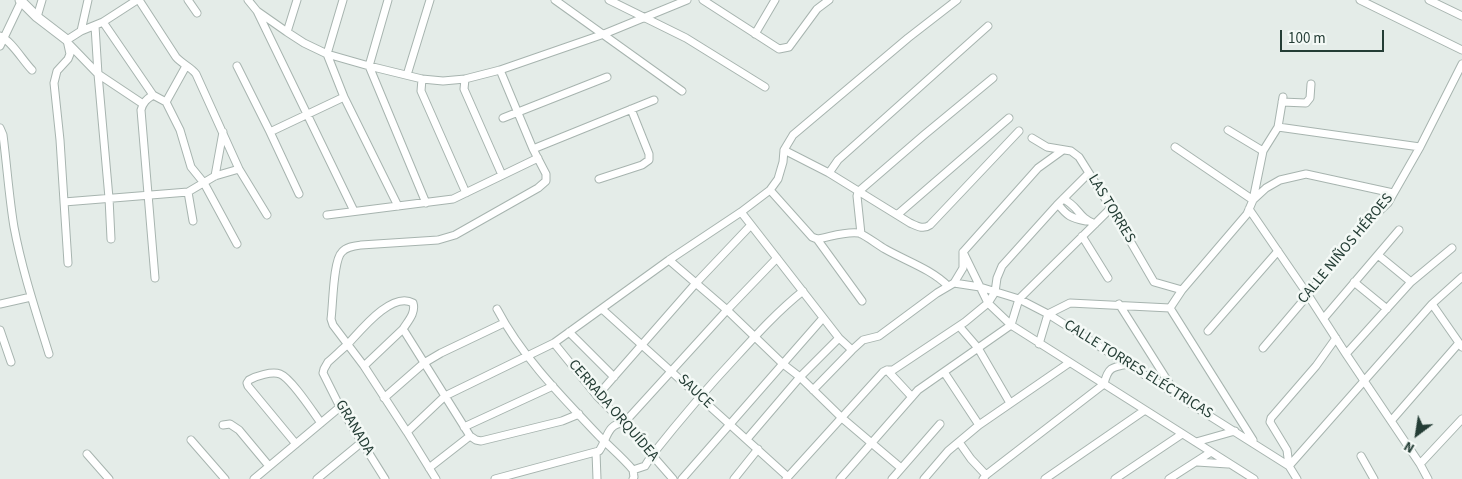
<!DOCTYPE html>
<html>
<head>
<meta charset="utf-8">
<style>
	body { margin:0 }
	#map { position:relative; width:1462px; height:479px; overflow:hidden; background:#e4ece8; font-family:"Source Sans 3",sans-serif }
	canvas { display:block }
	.north { position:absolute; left:1392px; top:409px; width:50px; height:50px; -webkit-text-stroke:4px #f4f9f6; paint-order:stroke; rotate:211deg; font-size:14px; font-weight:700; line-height:20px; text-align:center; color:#243d35 }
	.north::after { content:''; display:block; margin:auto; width:18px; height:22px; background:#243d35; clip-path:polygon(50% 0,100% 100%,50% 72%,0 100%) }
	.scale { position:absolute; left:1280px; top:30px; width:104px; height:22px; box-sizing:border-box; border:2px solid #243d35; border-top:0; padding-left:6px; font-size:15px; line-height:18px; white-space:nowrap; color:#243d35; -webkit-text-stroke:4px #f4f9f6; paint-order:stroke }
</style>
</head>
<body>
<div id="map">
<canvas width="1462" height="479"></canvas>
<div class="north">N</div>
<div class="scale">100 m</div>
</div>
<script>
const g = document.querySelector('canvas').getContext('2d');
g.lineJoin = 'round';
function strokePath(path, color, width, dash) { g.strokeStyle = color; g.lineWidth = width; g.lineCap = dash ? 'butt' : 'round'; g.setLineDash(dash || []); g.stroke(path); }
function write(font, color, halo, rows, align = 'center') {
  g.font = font + ' "Source Sans 3",sans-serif'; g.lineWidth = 5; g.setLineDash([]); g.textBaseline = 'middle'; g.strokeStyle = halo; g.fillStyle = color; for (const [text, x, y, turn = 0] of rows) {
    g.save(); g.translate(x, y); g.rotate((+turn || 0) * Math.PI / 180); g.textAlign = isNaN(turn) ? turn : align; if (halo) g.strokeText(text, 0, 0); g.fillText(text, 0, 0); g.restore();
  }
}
const minor = new Path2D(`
	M139,0L176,57C182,64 191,67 196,74L239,169L267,215
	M188,0L197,13
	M248,0L257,11L287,32L304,43L327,54L369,66L422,79L443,81L465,79L500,70L604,34L687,0
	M343,0L327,54L344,97L398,206
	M388,0L369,66L426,203
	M555,0L682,91
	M609,0L686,38L765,87
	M703,0L779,49L789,47L817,9L829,0
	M1360,0L1462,50
	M1429,0L1462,16
	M257,11L354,211
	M37,17L42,0
	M103,22L153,95L166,102L180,130L191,167L204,183L237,244
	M95,26L98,74L109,198L111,239
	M81,31L88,0
	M287,32L297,0
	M755,34L775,0
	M0,36C11,40 23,61 32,70
	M67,40L70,54L68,59L57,71L54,83L60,140L68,263
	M67,40L81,31L103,22L137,0
	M68,43L98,74L143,104
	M0,46L21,2
	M237,66L270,132L299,194
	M407,75L430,0
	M422,79L421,91L466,193
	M465,79L464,89L502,175
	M153,95C147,99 143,102 141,110L155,278
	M166,102L186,66
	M1282,102L1306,103L1310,98L1311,84
	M503,118L607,77
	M1278,127L1420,147
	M0,128L3,135C7,166 9,197 14,227C22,270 36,312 49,354
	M1228,130L1263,151
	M270,132L344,97
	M1032,138L1047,147L1071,151L1079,157L1111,208L1154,282L1182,290
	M1175,147L1253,200L1266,188L1280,180L1306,174L1393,193
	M533,149L654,100
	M784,150L829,173L910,223C917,226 923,230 930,225L1019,131
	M829,173L838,160L988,26
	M215,176L223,132
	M599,179L642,165L649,160V154L631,109
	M770,190L812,237L817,239C830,237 845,231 859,233C865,235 878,245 885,249C906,261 931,269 948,286
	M1063,199C1079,206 1077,217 1095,224
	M64,202L188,192
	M1058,204C1067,216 1071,218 1086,221
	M1249,209L1308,295L1346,354L1420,464L1428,479
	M741,212L839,338L852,350
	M327,215L453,199L538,158
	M897,215L1009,118
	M193,221L188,192L215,176L239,169
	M861,234L857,196L858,192L924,135L993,78
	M1082,236L1108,278
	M817,239L862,301
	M963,252L988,303L1011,325L1254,479
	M1378,255L1411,282
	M669,260L727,310L783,364L800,377L842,418L901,468
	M1354,282L1387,309
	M954,283L980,287L1019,299L1048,314L1289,466
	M0,304L31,297
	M1119,304L1174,391
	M1432,304L1462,347
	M1170,308L1253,440
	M497,309C522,357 563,398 600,437C611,448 623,458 633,470L634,477L633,479
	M602,309L788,477
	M1324,318L1399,230
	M959,326L978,348L1010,403
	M0,330L11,362
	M1208,331L1278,251
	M569,332L614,377
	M554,343L597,396L624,423L673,479
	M1039,344L1048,314L1070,303L1170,308L1182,290L1247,214L1253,200L1263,151L1278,127L1283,97
	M1263,348L1308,295L1358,231L1388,203L1420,147L1462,64
	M1346,354L1411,282L1452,248
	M364,366L403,329
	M887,370L912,397
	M944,372L979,425
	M813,390L852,350L863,340L879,336L937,293L954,283L963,268V252L1038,168L1063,150
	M597,396L696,283L751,225
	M384,398L424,363L441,353L504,323
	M1391,421L1459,343
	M223,425L230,424L239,430L269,466
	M464,427L553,386
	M407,432L445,396L554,343L669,260L741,212L770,190L778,179L783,162L784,150L793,135L908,38L957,0
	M747,439L800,377L839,338
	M191,440L225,479
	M959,442L971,459L986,475
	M1196,442L1235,431
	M296,444L248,386L247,383L249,380C256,376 272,371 280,374C291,378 313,412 321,423
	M596,452L597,479
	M87,454L109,479
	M1361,456L1374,479
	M1197,462L1228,464
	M1420,464L1462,419
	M1289,466L1432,304L1462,277
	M429,468L470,436L476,440L481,441L562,421L579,414
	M633,470L645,466L652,455C679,421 707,388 737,356C758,333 779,310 803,291
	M254,479L340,407
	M317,479L362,442
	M385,479L340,407L323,373L324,369L328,362C335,356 341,350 348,344C361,330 392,291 413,303C416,313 408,321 403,329L470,436
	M436,479L407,432L364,366L333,325L331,319C333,306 333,260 342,252C346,247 354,246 361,245L438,240L455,235L538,188L546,181V174L533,149L500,70
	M495,479L599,451C607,440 607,423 624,423L727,310L777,258
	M682,479L823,318
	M734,479L758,449
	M786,479L883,372L887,370H893L965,322L988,303L995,292L997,278L1002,266L1057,205L1089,173
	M840,479L918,390L1011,325L1019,299L1111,208
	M892,479L940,424
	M924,479L948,451L979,425L1069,363
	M983,479L986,475L1104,384C1108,367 1112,367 1129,364
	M1045,479L1145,410
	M1115,479L1182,434
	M1169,479L1211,452
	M1297,479L1289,466L1287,450L1270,422L1271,418L1316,366L1336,338`);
const tertiary = new Path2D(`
	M20,0L37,17L67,40`);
const streetNames = [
	["LAS TORRES",1111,209,59],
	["CALLE NIÑOS HÉROES",1346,249,-50],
	["CALLE TORRES ELÉCTRICAS",1138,370,32],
	["SAUCE",695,392,43],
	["CERRADA ORQUÍDEA",613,411,49],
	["GRANADA",354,428,59]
];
strokePath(minor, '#a7b4af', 9);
strokePath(tertiary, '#a7b4af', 11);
strokePath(minor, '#fff', 7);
strokePath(tertiary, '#fff', 9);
write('15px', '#243d35', '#f4f9f6', streetNames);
</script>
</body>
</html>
